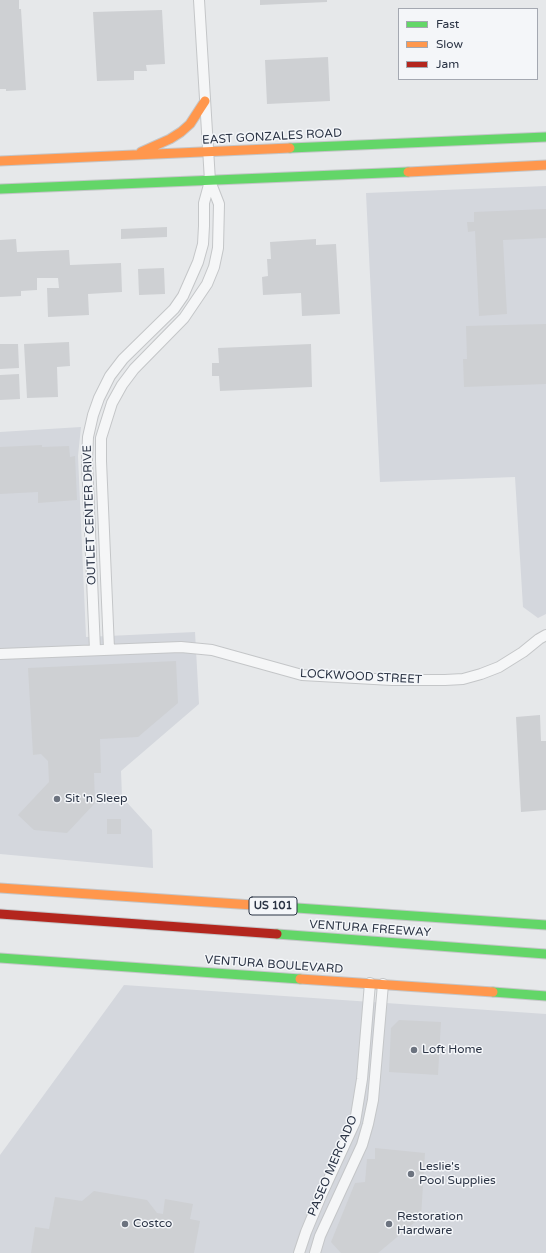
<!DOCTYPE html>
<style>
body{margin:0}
#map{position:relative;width:546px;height:1253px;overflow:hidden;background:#e6e8ea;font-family:"Varela Round",sans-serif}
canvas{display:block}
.legend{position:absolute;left:398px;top:8px;width:140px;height:72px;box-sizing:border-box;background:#f4f6f9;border:1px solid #a4a8b1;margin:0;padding:5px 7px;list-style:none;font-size:12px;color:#2b3445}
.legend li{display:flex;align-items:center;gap:8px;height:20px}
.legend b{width:20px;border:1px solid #a4a8b1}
</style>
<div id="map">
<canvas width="546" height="1253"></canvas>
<ul class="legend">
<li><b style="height:5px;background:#63d668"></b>Fast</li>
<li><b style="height:5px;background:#ff974d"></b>Slow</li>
<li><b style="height:5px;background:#b3261e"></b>Jam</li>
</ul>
</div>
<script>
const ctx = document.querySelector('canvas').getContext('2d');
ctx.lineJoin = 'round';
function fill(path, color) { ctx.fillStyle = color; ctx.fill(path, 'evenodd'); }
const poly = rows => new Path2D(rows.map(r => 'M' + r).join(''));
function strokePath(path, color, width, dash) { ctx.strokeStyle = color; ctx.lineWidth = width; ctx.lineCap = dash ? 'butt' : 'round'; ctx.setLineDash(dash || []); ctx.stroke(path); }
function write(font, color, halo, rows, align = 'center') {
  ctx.font = font + ' "Varela Round",sans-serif'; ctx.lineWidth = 3; ctx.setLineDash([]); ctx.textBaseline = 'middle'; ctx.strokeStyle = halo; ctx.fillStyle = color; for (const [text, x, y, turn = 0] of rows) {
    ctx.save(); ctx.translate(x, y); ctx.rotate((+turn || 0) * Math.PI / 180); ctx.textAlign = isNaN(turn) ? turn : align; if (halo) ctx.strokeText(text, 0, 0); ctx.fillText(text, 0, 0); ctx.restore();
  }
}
fill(poly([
 [546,186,546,614,538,618,523,607,515,477,380,482,366,193],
 [81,427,78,456,86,637,195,632,199,704,121,771,122,797,152,830,153,868,0,854,0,432],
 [124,985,546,1014,546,1253,0,1253,0,1155]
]), '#d4d7dd');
fill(poly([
 [0,0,19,0,19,9,21,9,26,90,6,91,6,89,0,89],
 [260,0,327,0,327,2,260,5],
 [162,10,165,64,146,65,147,71,134,71,134,80,97,81,93,12],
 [328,57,330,101,267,104,265,60],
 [546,209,546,238,503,240,507,314,479,316,475,231,468,232,467,222,474,222,474,212],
 [167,227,167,237,121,239,121,229],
 [16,239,17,252,69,250,70,265,121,263,122,292,88,294,89,315,48,317,47,288,59,288,58,278,37,278,37,290,21,291,21,296,0,297,0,240],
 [316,239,316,245,336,244,340,314,302,316,301,293,263,295,262,277,268,276,267,259,271,259,270,242],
 [164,268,165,294,139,295,138,269],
 [546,324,546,384,464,387,463,359,467,359,466,326],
 [69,342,70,366,57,367,58,397,27,398,24,344],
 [0,344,18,344,19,368,0,369],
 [311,344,312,387,220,391,219,376,212,376,212,363,219,363,218,348],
 [19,374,20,399,0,400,0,375],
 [42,445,42,447,69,446,70,457,75,456,77,500,38,503,38,492,0,494,0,447],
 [176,661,178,703,138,737,100,739,101,773,94,773,95,803,67,833,34,830,18,815,49,782,48,761,41,754,33,755,28,668],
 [540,715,541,741,546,741,546,810,521,812,516,717],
 [107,819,121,819,121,834,107,834],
 [399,1020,441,1022,438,1075,389,1072,391,1028],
 [375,1148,425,1153,421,1217,378,1253,341,1253,331,1242,355,1183,365,1182,367,1159,375,1159],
 [94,1191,147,1200,157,1213,163,1214,165,1199,193,1204,190,1219,200,1221,194,1253,31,1253,35,1227,49,1229,55,1197,82,1201]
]), '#ced0d3');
const street = poly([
 [109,649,101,461,101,438,112,403,122,385,134,369,184,318,207,284,214,267,218,248,219,204,210,181,199,0],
 [95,650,87,461,88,437,93,415,99,398,110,376,123,359,174,309,183,296,198,262,203,244,204,226,204,203,210,181],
 [0,654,181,647,212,650,302,675,392,680,445,680,463,679,481,674,499,667,523,652,539,639,546,635],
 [299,1253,306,1232,321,1196,355,1122,362,1079,370,983],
 [315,1253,320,1236,362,1145,368,1124,373,1100,383,984]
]);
const fast = poly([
 [290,148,546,137],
 [0,189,408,172],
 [253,905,546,925],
 [277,934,546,954],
 [0,958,300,979],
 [493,992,546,996]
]);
const slow = poly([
 [141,152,170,139,181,132,190,124,205,101],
 [0,161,290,148],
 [408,172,546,165],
 [0,888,253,905],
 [300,979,493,992]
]);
const jam = poly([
 [0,914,277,934]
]);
strokePath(street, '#c4c6c8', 12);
strokePath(fast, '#c4c6c8', 11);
strokePath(slow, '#c4c6c8', 11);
strokePath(jam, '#c4c6c8', 11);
strokePath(street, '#f5f6f7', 10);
strokePath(fast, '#63d668', 9);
strokePath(slow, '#ff974d', 9);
strokePath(jam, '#b3261e', 9);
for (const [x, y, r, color] of [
 [57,799,4,"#6c737f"],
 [414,1050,4,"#6c737f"],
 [411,1174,4,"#6c737f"],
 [125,1224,4,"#6c737f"],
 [389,1224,4,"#6c737f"]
]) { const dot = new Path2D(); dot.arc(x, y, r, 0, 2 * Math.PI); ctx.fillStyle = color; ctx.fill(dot); strokePath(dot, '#f4f6f9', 1.5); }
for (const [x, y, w] of [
 [273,906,48]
]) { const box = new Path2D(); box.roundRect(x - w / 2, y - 9, w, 18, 3); ctx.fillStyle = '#f4f6f9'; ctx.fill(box); strokePath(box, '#2b3445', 1); }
write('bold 11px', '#2b3445', null, [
 ["US 101",273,906]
]);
write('12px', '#2b3445', '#f4f6f9', [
 ["EAST GONZALES ROAD",272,137,-3],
 ["OUTLET CENTER DRIVE",90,515,-92],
 ["LOCKWOOD STREET",361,677,3],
 ["VENTURA FREEWAY",370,929,4],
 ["VENTURA BOULEVARD",274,965,4],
 ["PASEO MERCADO",333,1166,-67]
]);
write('12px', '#2b3445', '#f4f6f9', [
 ["Sit 'n Sleep",65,799],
 ["Loft Home",422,1050],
 ["Leslie's",419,1167],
 ["Pool Supplies",419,1181],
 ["Restoration",397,1217],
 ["Hardware",397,1231],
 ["Costco",133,1224]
], 'left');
</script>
